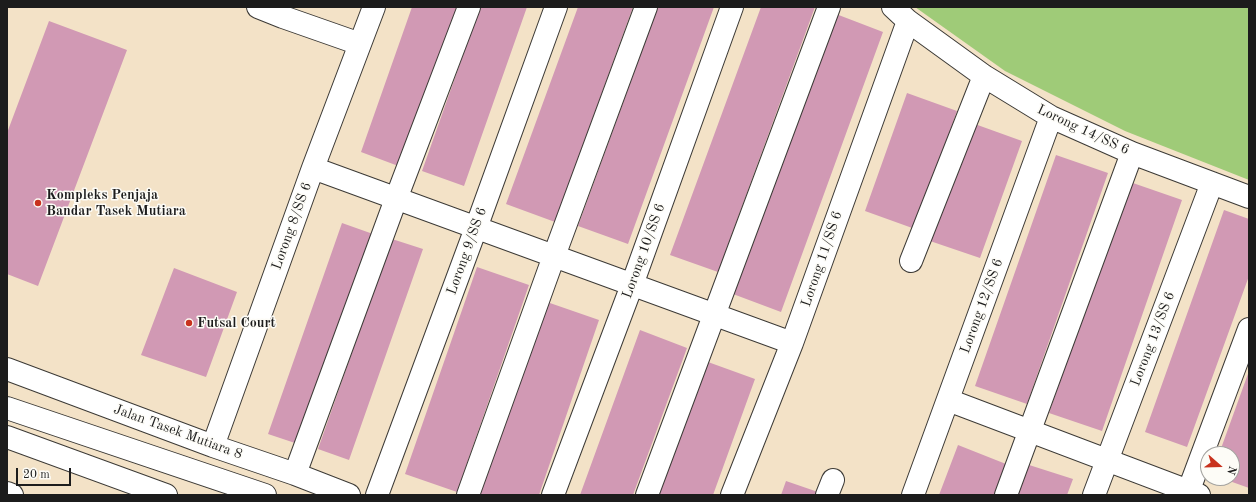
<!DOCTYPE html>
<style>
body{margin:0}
#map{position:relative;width:1256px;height:502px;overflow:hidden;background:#f3e2c7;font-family:"Old Standard TT",serif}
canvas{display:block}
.frame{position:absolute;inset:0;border:8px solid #1c1c1c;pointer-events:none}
.north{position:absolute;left:1200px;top:446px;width:40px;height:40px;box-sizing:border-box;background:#fdfcf7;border:1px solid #a3a29f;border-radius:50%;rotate:110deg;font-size:11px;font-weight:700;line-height:16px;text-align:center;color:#1c1c1c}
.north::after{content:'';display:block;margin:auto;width:14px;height:18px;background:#c8321e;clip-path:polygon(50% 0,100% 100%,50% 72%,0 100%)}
.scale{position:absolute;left:16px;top:468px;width:55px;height:18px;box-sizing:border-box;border:2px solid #1c1c1c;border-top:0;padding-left:5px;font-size:12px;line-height:14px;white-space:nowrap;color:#1c1c1c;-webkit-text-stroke:3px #fdfcf7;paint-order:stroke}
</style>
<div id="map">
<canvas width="1256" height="502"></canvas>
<div class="frame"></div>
<div class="north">N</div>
<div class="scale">20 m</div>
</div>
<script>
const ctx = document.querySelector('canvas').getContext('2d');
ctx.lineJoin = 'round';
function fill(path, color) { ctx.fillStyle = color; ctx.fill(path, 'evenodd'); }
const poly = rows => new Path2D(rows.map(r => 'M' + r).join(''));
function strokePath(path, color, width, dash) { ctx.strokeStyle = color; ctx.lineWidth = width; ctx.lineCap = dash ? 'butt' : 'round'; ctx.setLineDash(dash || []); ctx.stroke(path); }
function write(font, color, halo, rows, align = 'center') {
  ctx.font = font + ' "Old Standard TT",serif'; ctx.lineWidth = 3; ctx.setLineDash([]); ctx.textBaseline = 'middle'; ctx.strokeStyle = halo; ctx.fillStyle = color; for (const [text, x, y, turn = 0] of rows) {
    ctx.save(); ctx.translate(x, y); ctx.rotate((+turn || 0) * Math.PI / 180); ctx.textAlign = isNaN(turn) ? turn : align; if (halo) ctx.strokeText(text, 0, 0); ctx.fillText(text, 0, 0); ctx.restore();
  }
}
fill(poly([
 [915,7,1249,7,1249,180,1125,131,1005,71]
]), '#9fcb78');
fill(poly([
 [412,7,458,7,401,167,361,152],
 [480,7,527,7,464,186,422,171],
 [578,7,633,7,555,222,506,204],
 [658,7,714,7,628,244,578,226],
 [761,7,815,7,718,272,670,255],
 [836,14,883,32,781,312,733,294],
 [49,21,127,50,38,286,7,274,7,133],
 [907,93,957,111,915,229,865,211],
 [972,123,1022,141,980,258,930,241],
 [1056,155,1108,173,1027,404,975,386],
 [1130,182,1182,200,1102,431,1049,413],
 [1224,210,1249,219,1249,276,1187,447,1145,432],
 [342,223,373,234,298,444,268,434],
 [392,239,423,249,349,460,318,449],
 [477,267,529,285,457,492,405,474],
 [174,268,237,292,206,377,141,355],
 [547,302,599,320,539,495,480,495],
 [640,330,687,348,633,495,580,495],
 [708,362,755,379,713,495,659,495],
 [1249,371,1249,488,1221,478,1232,478,1232,454,1219,454],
 [958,445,1006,464,994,495,939,495],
 [1026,464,1073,479,1067,495,1015,495],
 [786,481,818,492,817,495,781,495]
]), '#d199b4');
const minor = poly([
 [258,7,283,17,360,44],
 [893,7,908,21,984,76,1051,117,1132,153,1249,197],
 [313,168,792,343],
 [911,261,984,76],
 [7,369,213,446,295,474,349,495],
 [948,400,1199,495],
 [7,408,265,495],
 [7,437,166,495],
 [213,446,313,168,374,7],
 [295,474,396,199,469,7],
 [7,493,12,495],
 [377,495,476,228,556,7],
 [468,495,554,256,646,7],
 [553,495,632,285,732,7],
 [647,495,829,7],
 [732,495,792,343,908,21],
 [827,495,833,480],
 [913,495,1051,117],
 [1006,495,1132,153],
 [1094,495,1212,183],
 [1187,495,1249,329]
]);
strokePath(minor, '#3c3a36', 24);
strokePath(minor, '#fff', 22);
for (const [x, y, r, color] of [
 [38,203,4,"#c8321e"],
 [189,323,4,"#c8321e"]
]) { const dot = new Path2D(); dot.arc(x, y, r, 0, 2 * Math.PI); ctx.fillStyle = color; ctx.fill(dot); strokePath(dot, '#fdfcf7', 1.5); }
write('14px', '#1c1c1c', '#fdfcf7', [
 ["Lorong 14/SS 6",1083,130,25],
 ["Lorong 8/SS 6",292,226,-70],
 ["Lorong 9/SS 6",467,251,-70],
 ["Lorong 10/SS 6",644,251,-70],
 ["Lorong 11/SS 6",822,259,-71],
 ["Lorong 12/SS 6",982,306,-70],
 ["Lorong 13/SS 6",1153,339,-69],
 ["Jalan Tasek Mutiara 8",178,432,20]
]);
write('bold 14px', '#1c1c1c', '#fdfcf7', [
 ["Kompleks Penjaja",46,195],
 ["Bandar Tasek Mutiara",46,211],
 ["Futsal Court",197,323]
], 'left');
</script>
